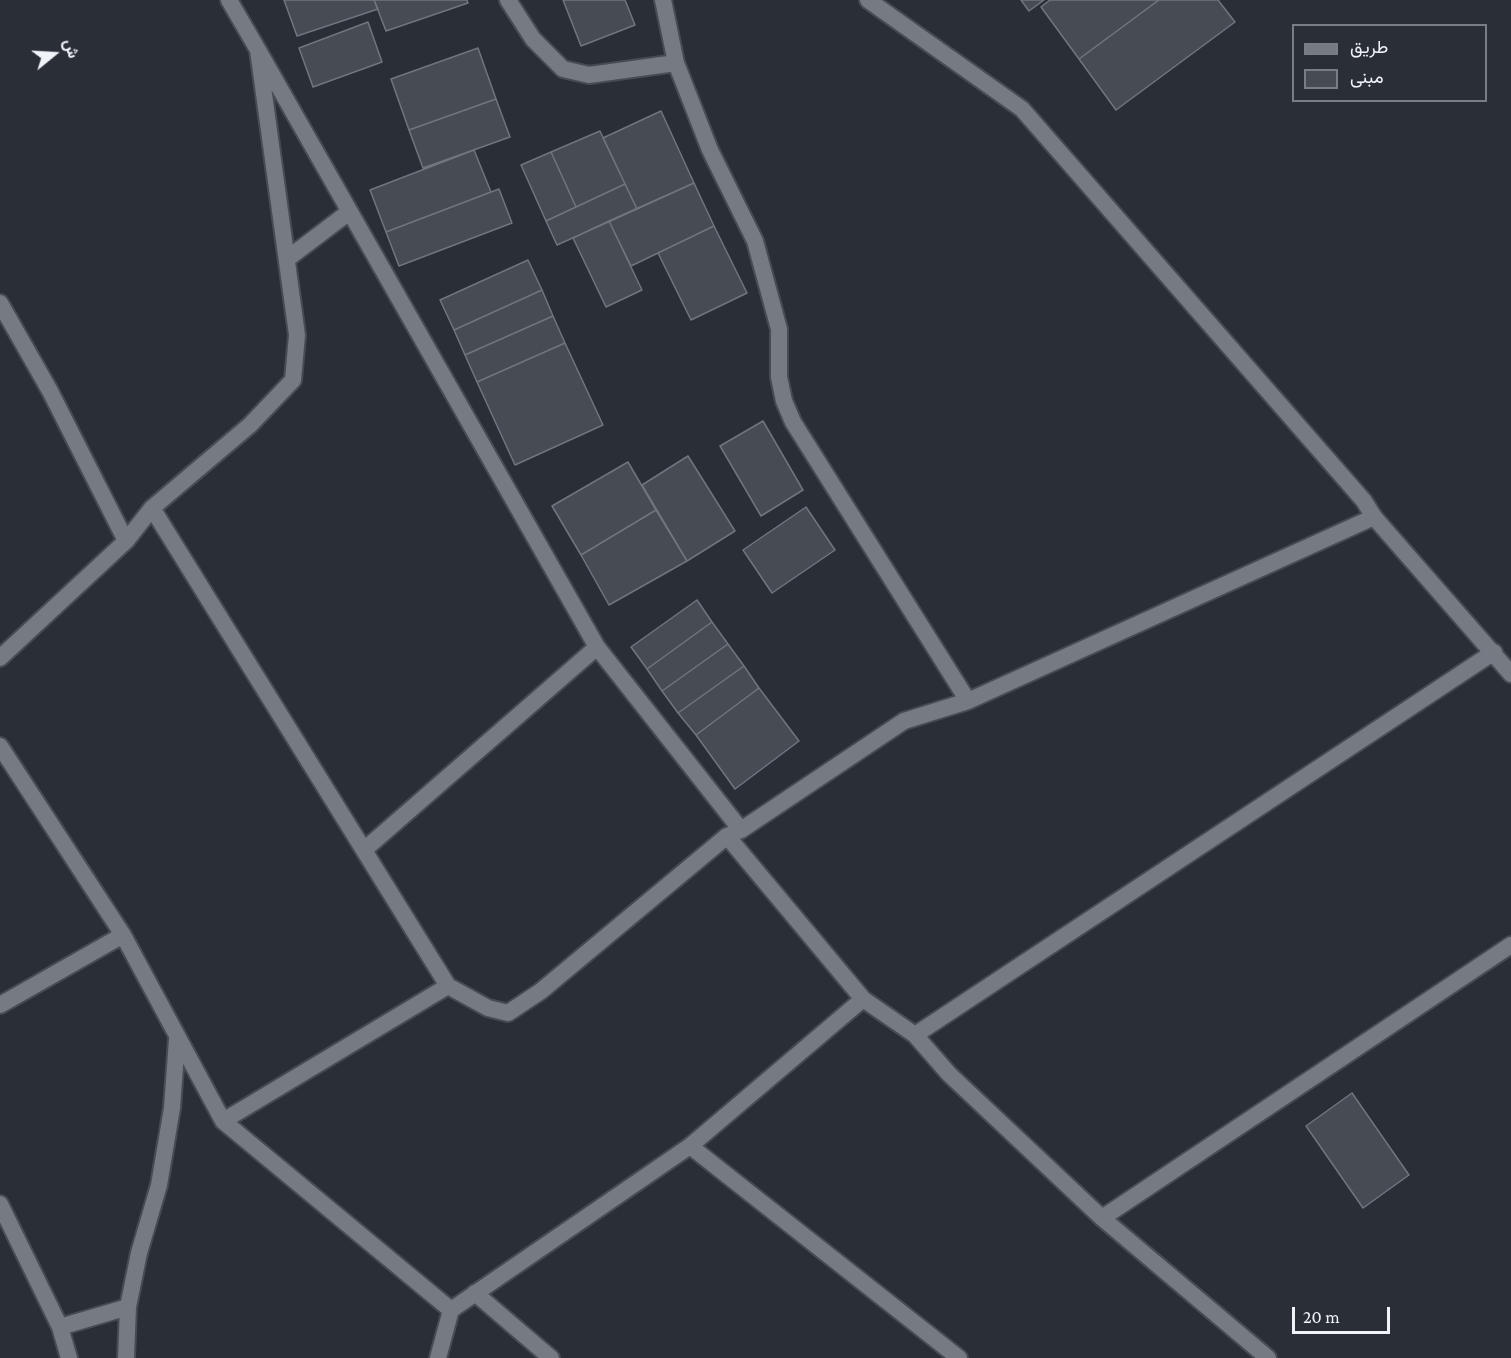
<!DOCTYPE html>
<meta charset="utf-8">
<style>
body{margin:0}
#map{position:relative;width:1511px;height:1358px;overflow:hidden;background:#2a2e36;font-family:"Crimson Pro",Vazirmatn,serif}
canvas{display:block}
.legend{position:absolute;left:1292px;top:24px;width:195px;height:78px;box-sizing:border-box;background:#2a2e36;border:2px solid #797d84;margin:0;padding:8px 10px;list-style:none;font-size:18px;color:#f0f3f8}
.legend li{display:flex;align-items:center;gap:12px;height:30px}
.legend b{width:30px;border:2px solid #797d84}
.north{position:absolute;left:24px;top:24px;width:60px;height:60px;-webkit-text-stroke:4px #2a2e36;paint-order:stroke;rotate:72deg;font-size:16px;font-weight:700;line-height:24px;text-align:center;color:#f0f3f8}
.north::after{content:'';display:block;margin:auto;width:21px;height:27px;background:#f0f3f8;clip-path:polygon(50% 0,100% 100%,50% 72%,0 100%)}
.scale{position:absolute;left:1292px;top:1307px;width:98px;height:27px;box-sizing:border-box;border:3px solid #f0f3f8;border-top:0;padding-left:8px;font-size:18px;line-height:21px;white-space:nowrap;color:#f0f3f8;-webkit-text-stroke:4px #2a2e36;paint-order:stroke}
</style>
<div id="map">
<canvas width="1511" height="1358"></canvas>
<ul class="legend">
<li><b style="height:8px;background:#757a83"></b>طريق</li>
<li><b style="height:16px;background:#474c54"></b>مبنى</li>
</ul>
<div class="north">ش</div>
<div class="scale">20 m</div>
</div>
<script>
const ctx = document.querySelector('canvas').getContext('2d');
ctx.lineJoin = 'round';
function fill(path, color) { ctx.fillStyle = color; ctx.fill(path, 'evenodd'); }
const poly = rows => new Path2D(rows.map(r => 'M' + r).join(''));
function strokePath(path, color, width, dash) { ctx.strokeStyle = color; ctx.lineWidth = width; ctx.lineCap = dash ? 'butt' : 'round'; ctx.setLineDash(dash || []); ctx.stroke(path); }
const building = poly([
 [284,0,374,0,378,9,297,36,284,0],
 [374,0,467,0,468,3,386,31,374,0],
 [563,0,625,0,635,25,581,46,563,0],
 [1021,0,1044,0,1029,11,1021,0],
 [1050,0,1159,0,1079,59,1041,7,1050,0],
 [1159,0,1218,0,1235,22,1116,110,1079,59,1159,0],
 [368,22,382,62,313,87,299,48,368,22],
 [478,48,496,99,409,130,391,79,478,48],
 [496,99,510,137,423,168,409,130,496,99],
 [661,111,694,183,637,209,603,138,661,111],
 [600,131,625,184,576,207,551,152,600,131],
 [474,150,491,192,386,232,370,190,474,150],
 [551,152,576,207,546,221,521,165,551,152],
 [694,183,714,226,631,266,609,221,694,183],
 [625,184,637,209,557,245,546,221,625,184],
 [499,189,512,223,399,266,386,232,499,189],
 [609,221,642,290,606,307,573,238,609,221],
 [714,226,747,293,691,320,658,253,714,226],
 [528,260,542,290,454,330,440,300,528,260],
 [542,290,553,316,465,355,454,330,542,290],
 [553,316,565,343,477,382,465,355,553,316],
 [565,343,603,425,515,465,477,382,565,343],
 [763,421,803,490,761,516,720,446,763,421],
 [688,456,735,531,687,561,642,485,688,456],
 [628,462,656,510,581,555,552,506,628,462],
 [806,507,835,550,772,593,743,550,806,507],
 [656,510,687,561,609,605,581,555,656,510],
 [697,600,712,622,647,669,631,647,697,600],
 [712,622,728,644,662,691,647,669,712,622],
 [728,644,744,666,678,713,662,691,728,644],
 [744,666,759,688,696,735,678,713,744,666],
 [759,688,799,741,735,789,696,735,759,688],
 [1352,1093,1409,1175,1363,1208,1306,1126,1352,1093]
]);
fill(building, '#474c54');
strokePath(building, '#70757e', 1.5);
const minor = poly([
 [508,0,533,39,563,69,589,75,676,63],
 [663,0,676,63,710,150,755,241,779,329,779,377,784,401,793,422,968,701],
 [258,50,597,647,741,830],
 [287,259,349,212],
 [0,303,50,391,126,541],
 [152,508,448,986,488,1008,508,1013,541,991,727,836,741,830,904,721,968,701,1374,517],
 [0,658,126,541,152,508,250,425,293,380,297,335,258,50,229,0],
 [0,746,123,935,223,1121,451,1310],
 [727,836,863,999],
 [364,850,597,647],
 [0,1005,123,935],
 [915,1035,949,1074,1102,1218,1268,1358],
 [223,1121,448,986],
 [690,1146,959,1358],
 [0,1204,60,1327,69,1358],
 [1102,1218,1511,945],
 [475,1293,551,1358],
 [60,1327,128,1307],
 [126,1358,128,1307,139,1253,159,1185,172,1108,177,1039],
 [438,1358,451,1310,690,1146,863,999,915,1035,1494,652]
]);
const tertiary = poly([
 [868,0,1022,109,1364,501,1374,517,1511,674]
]);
strokePath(minor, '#474b52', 20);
strokePath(tertiary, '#474b52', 20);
strokePath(minor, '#757a83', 16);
strokePath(tertiary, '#757a83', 16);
</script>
